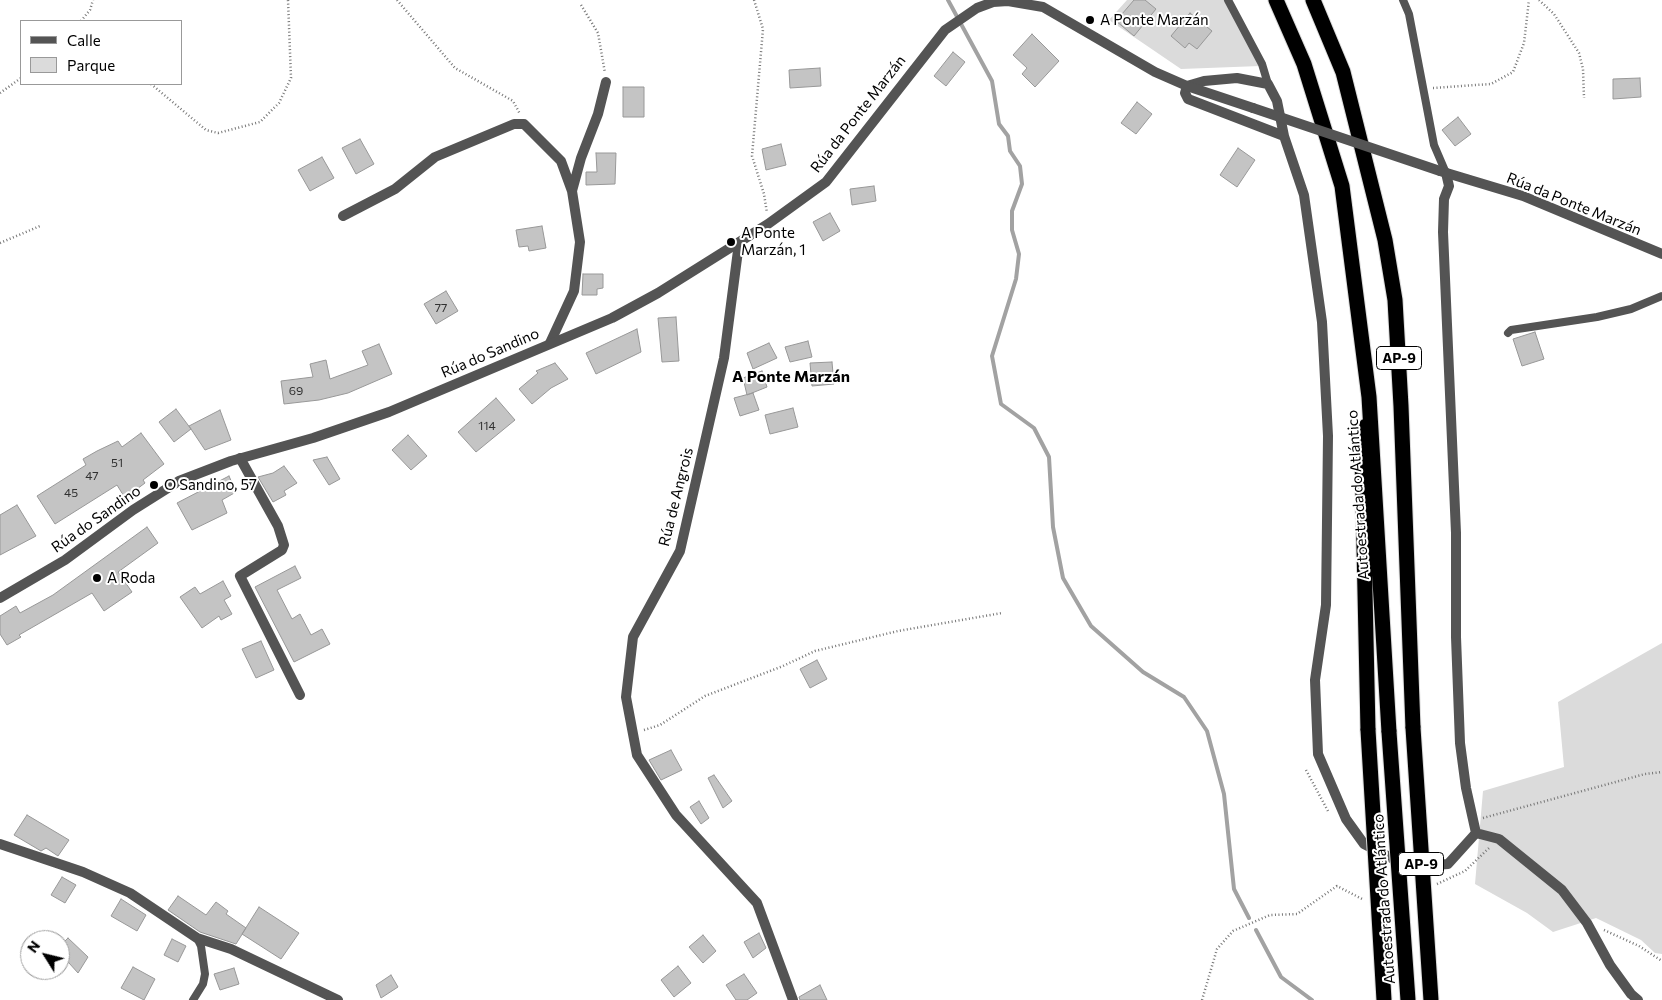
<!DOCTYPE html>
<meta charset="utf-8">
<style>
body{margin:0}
#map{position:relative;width:1662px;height:1000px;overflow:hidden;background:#fff;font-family:Commissioner,sans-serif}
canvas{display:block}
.legend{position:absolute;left:20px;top:20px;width:162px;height:65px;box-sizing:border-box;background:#fff;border:1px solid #999;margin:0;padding:6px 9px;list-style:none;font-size:15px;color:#000}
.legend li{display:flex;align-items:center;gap:10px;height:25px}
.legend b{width:25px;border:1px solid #999}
.north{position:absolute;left:20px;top:930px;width:50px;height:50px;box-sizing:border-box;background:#fff;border:1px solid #999;border-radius:50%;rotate:306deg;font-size:14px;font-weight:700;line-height:20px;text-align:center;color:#000}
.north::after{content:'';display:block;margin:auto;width:18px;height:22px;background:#000;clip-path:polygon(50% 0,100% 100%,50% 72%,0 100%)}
</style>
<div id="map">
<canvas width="1662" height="1000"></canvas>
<ul class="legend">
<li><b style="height:6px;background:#545454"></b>Calle</li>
<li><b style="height:14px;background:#dbdbdb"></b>Parque</li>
</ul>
<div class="north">N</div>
</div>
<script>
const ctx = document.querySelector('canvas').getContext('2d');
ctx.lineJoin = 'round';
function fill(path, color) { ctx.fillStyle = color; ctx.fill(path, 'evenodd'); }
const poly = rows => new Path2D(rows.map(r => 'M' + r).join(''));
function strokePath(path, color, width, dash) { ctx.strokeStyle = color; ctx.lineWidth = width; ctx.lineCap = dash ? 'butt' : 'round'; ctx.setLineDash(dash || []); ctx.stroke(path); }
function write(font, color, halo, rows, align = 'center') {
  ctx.font = font + ' Commissioner,sans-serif'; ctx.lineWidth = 4; ctx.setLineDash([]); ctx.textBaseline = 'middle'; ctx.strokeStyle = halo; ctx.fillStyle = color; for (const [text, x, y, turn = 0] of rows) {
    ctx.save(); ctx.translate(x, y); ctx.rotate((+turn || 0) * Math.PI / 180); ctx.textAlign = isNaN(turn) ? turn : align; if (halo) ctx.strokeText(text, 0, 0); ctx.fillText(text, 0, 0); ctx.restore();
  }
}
fill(poly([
 [1127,0,1225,0,1260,66,1181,69,1109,20],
 [1662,643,1662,954,1655,953,1641,940,1596,918,1553,932,1527,913,1475,884,1483,791,1564,767,1558,702]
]), '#dbdbdb');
strokePath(poly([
 [948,0,992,81,999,124,1008,136,1010,151,1020,166,1022,184,1012,211,1012,230,1019,254,1016,279,992,356,1001,404,1034,428,1049,457,1053,527,1063,578,1091,626,1143,672,1184,697,1207,731,1224,794,1234,889,1249,918],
 [1256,930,1281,977,1312,1000]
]), '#a2a2a2', 4);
const building = poly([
 [1134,0,1145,0,1156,9,1134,36,1116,21,1134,0],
 [1190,13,1212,31,1197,49,1189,43,1185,48,1171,36,1190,13],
 [1032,34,1059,61,1035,87,1022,74,1027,68,1013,55,1032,34],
 [953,52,965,62,946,86,934,76,953,52],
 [820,68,821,86,790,88,789,70,820,68],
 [1640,78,1641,97,1613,99,1613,79,1640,78],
 [623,87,644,87,644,117,623,117,623,87],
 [1137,102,1152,114,1136,134,1121,123,1137,102],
 [1458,117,1471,134,1455,146,1442,130,1458,117],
 [360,139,374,164,356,174,342,148,360,139],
 [781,144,786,165,766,170,762,149,781,144],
 [1238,148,1255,160,1237,187,1220,175,1238,148],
 [596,153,616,153,615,184,586,185,586,172,597,172,596,153],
 [322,157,334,178,310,191,298,170,322,157],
 [874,186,876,201,852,205,850,189,874,186],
 [830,213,840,231,823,241,813,222,830,213],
 [542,226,546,248,529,251,528,246,519,247,516,230,542,226],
 [583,274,603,274,603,288,597,289,597,295,582,295,583,274],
 [446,291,458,311,436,324,424,304,446,291],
 [676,317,679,361,662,362,658,318,676,317],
 [637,329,641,352,596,374,586,353,637,329],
 [1535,332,1544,359,1522,366,1513,339,1535,332],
 [808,341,812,357,790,362,785,347,808,341],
 [769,343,777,358,753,369,747,353,769,343],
 [379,344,392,374,348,393,319,400,284,404,281,381,313,377,310,364,326,360,330,379,368,365,362,351,379,344],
 [832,362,834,384,812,386,810,363,832,362],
 [555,363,568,379,551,388,532,404,519,389,538,373,536,371,555,363],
 [762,371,767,387,747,395,743,378,762,371],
 [753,393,759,410,740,416,734,398,753,393],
 [496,398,515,420,476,452,458,432,496,398],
 [793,408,798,427,770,434,765,415,793,408],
 [176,409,191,429,174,442,159,422,176,409],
 [220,410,231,440,205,450,189,426,220,410],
 [141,433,164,464,143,480,145,483,125,498,117,485,55,524,37,496,86,465,83,459,97,451,118,441,122,447,141,433],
 [408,435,427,456,411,470,392,450,408,435],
 [327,457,340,479,329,485,313,460,327,457],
 [284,466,297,483,284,491,286,495,273,502,258,477,273,473,284,466],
 [229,476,236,492,222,500,227,513,192,530,177,503,229,476],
 [17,505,36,536,0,555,0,515,17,505],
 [147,527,158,543,118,572,132,592,104,611,92,593,19,635,21,637,7,645,0,634,0,616,16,606,20,613,53,595,147,527],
 [295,566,301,578,277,590,292,619,300,614,311,635,322,629,330,644,294,662,255,587,295,566],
 [223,581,231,596,224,600,232,614,221,620,219,616,202,628,180,597,195,587,200,594,223,581],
 [261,641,274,670,256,678,242,649,261,641],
 [817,660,827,679,810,688,800,669,817,660],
 [671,750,682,770,661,780,649,760,671,750],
 [714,775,732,801,723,808,708,778,714,775],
 [699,801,709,818,701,824,690,807,699,801],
 [27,815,69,840,58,856,46,848,41,851,14,835,27,815],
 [62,877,76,885,65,903,51,895,62,877],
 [178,896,206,915,216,902,228,911,226,914,246,928,236,944,200,932,168,910,178,896],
 [121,899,146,915,137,931,111,916,121,899],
 [259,907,299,933,281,959,242,934,259,907],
 [759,933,766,948,753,958,744,942,759,933],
 [703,935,716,951,703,963,689,947,703,935],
 [68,938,88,957,78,973,60,953,60,946,68,938],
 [172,939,186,946,178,962,164,955,172,939],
 [678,966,691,983,674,997,661,980,678,966],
 [133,967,155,979,144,1000,121,988,133,967],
 [234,968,239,984,220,990,214,974,234,968],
 [744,974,757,993,747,1000,736,1000,726,985,744,974],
 [391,975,398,987,381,998,376,985,391,975],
 [820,985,827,1000,800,1000,799,997,820,985]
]);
fill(building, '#c4c4c4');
strokePath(building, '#989898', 1);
const motorway = poly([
 [1276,0,1304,64,1342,186,1369,397,1389,732],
 [1313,0,1343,72,1385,240,1395,300,1401,406,1413,728],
 [1366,426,1362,455,1368,730]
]);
strokePath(motorway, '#dbdbdb', 17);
strokePath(poly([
 [397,0,455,68,513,101,520,114],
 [754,0,763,29,752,156,764,194,767,213],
 [1539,0,1554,14,1579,53,1583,69,1584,98],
 [581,5,598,33,605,73],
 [81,21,90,10,93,0],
 [151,84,206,130,218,133,260,122,279,103,291,78,288,0],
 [1433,88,1491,84,1513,72,1524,43,1529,0],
 [0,93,21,78],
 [0,243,40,226],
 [644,730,660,725,705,696,783,666,815,651,898,631,1002,613],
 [1306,770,1329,813],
 [1483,818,1645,774,1662,772],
 [1437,884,1465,871,1489,848],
 [1604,930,1639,946,1662,961],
 [1202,1000,1217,949,1233,931,1270,915,1297,914,1337,886,1364,900]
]), '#767676', 2.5, [1, 2.5]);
strokePath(poly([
 [1228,0,1262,64,1268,84],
 [1403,0,1409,14,1434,145,1446,173],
 [1508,333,1511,330,1597,317,1631,309,1662,296],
 [193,1000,203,984,205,974,201,946,197,938]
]), '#545454', 8);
strokePath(poly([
 [1284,136,1188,99,1185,93,1187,86,1204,81,1237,78,1268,84,1277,101,1284,136,1304,195,1322,322,1328,436,1326,605,1315,680,1318,754,1346,819,1364,844,1409,867,1448,864,1476,833,1466,788,1460,743,1456,637,1456,533,1443,232,1444,199,1449,186,1446,173],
 [572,191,581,158,598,114,606,82],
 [343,216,395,189,435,157,514,124,524,124,561,161,572,191,580,242,574,291,550,343],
 [739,243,724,358,680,551,633,637,626,697,637,755,676,815,757,903,793,1000],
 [240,458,278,526,284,545,282,550,240,576,300,695],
 [1476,833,1499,839,1562,890,1587,923,1610,965,1631,994,1638,1000],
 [0,844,83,872,130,893,197,938,231,949,338,1000]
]), '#545454', 10);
strokePath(poly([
 [1440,171,1523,196,1662,254],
 [0,598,65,560,133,510,179,481,231,461,313,438,389,412,612,318,658,293,768,224,826,182,945,30,977,8,993,2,1008,1,1043,7,1155,72,1187,86,1253,108]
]), '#545454', 10);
strokePath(motorway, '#000', 15);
const motorwayBridge = poly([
 [1413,728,1431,1000],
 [1368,730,1384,1000],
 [1389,732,1408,1000]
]);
strokePath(motorwayBridge, '#dbdbdb', 17, []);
strokePath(poly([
 [1253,108,1440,171]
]), '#545454', 10);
strokePath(motorwayBridge, '#000', 15);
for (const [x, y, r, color] of [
 [1090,20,5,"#000"],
 [731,242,5,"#000"],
 [154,485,5,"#000"],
 [97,578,5,"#000"]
]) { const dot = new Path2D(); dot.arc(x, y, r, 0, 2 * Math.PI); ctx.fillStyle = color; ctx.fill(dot); strokePath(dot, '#fff', 2); }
write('12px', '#313131', null, [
 ["77",441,308],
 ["69",296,391],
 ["114",487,426],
 ["51",117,463],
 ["47",92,476],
 ["45",71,493]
]);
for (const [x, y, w] of [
 [1399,358,45],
 [1421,864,45]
]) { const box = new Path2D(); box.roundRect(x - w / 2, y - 11.5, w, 23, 4); ctx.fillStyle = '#fff'; ctx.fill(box); strokePath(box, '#000', 1); }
write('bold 14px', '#000', null, [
 ["AP-9",1399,358],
 ["AP-9",1421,864]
]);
write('15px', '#000', '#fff', [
 ["A Ponte Marzán",1100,20],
 ["A Ponte",741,233],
 ["Marzán, 1",741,250],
 ["O Sandino, 57",164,485],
 ["A Roda",107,578]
], 'left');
write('15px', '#000', '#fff', [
 ["Rúa da Ponte Marzán",858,114,-52],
 ["Rúa da Ponte Marzán",1574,204,22],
 ["Rúa do Sandino",490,353,-23],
 ["Autoestrada do Atlántico",1358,495,-94],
 ["Rúa de Angrois",676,497,-76],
 ["Rúa do Sandino",96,519,-35],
 ["Autoestrada do Atlántico",1384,899,-94]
]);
write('bold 16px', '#000', '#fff', [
 ["A Ponte Marzán",791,377]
]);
</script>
